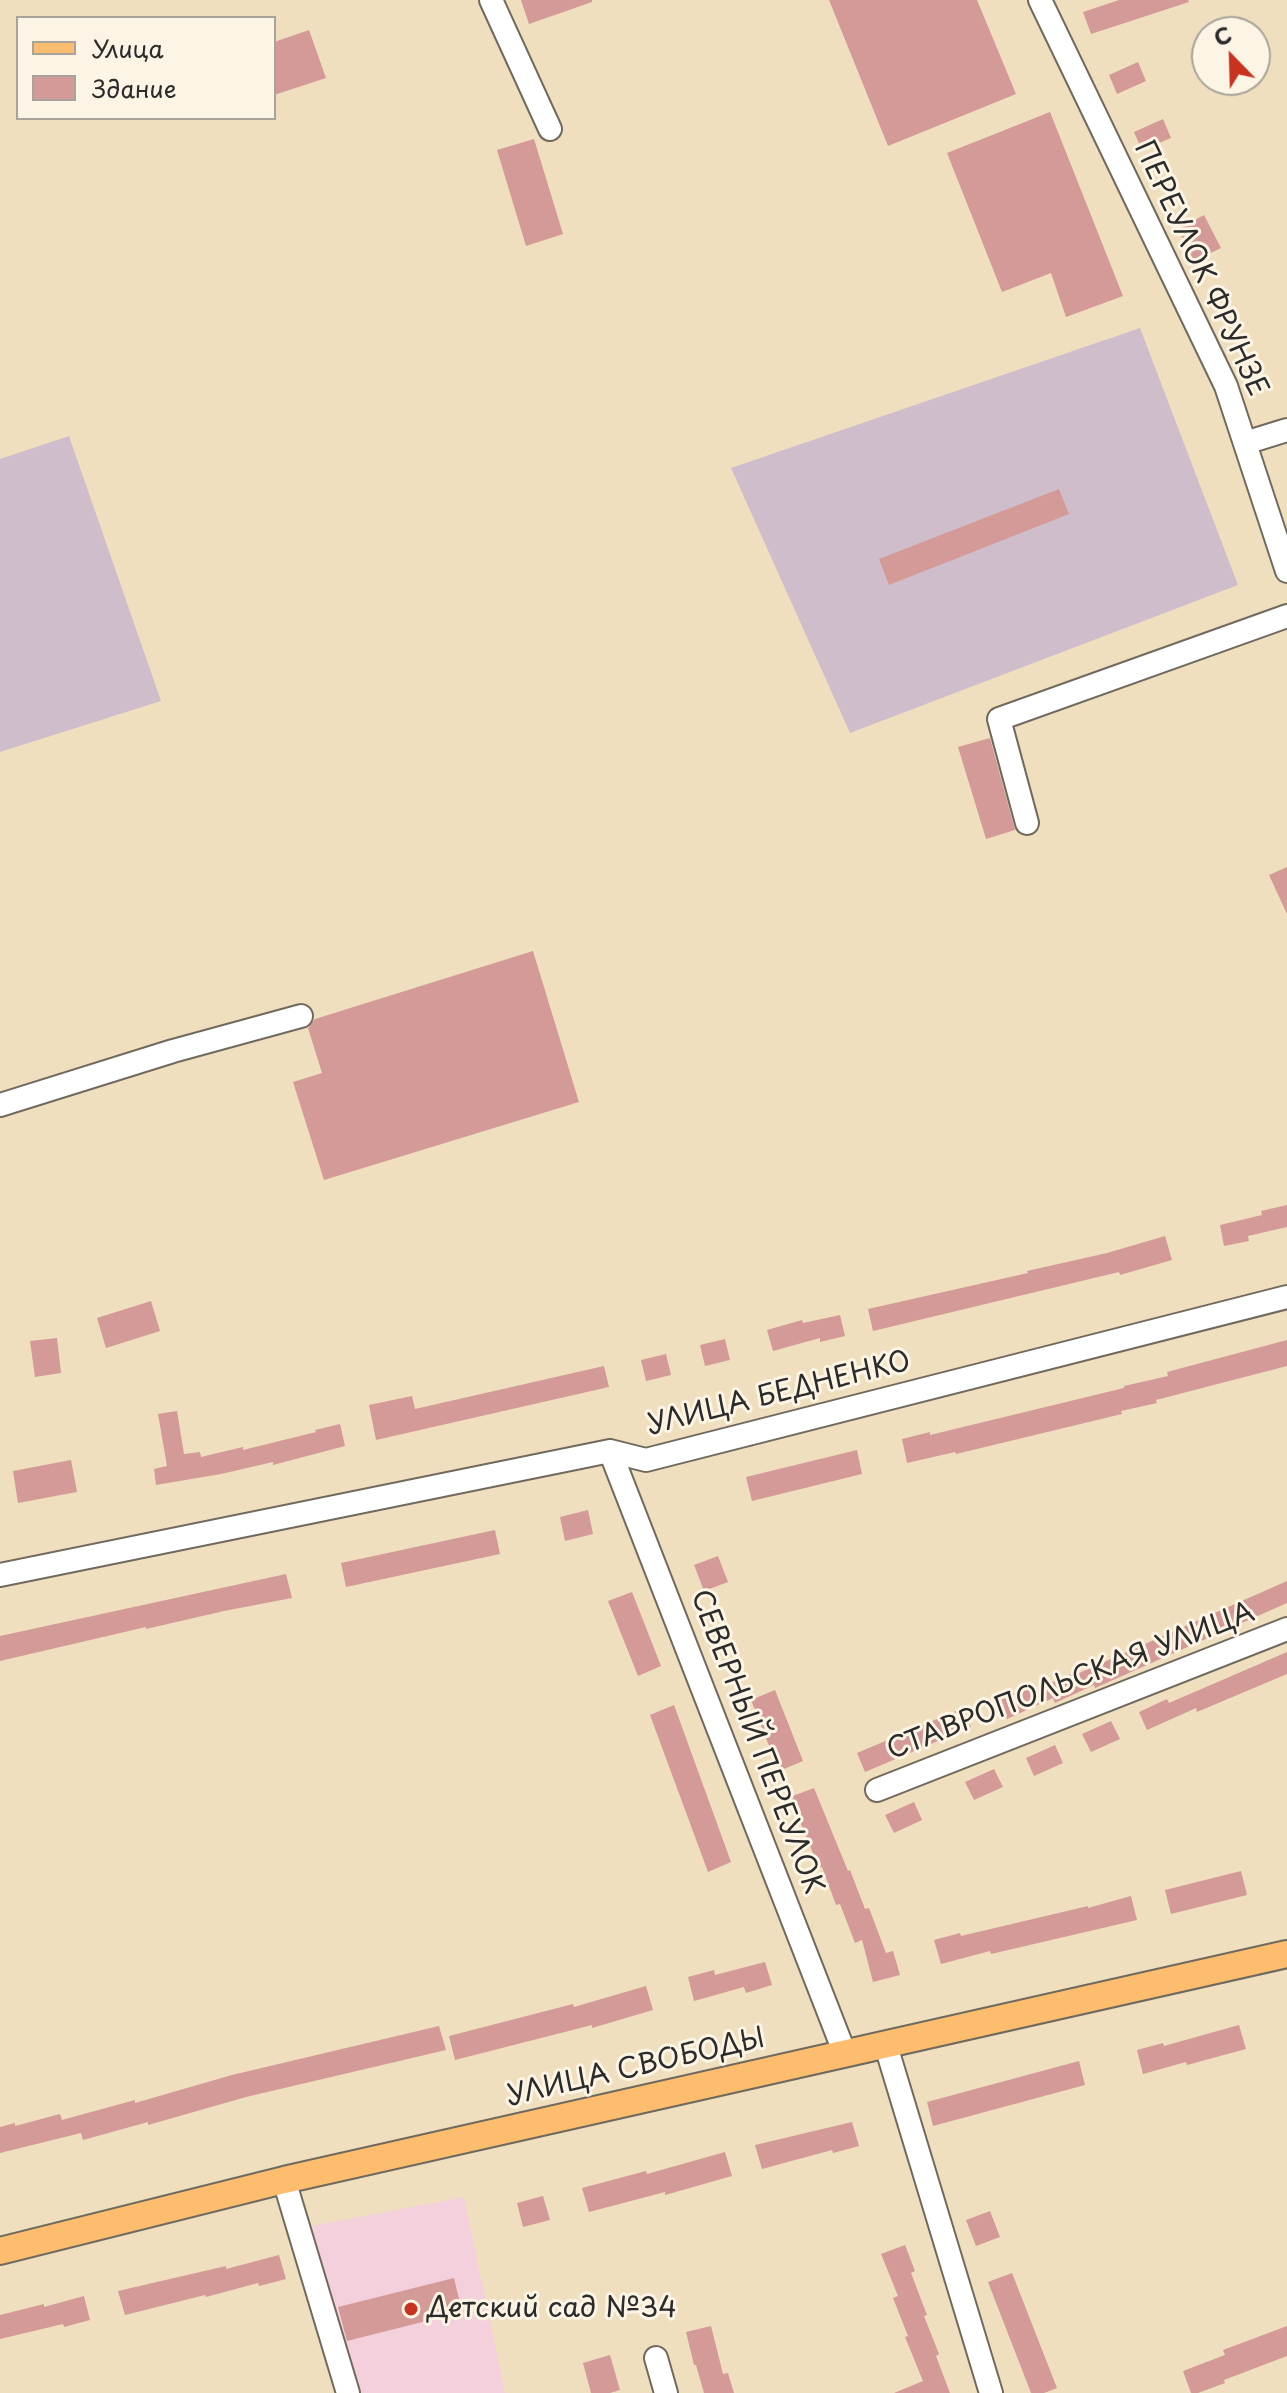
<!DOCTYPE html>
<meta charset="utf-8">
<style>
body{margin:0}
#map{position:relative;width:1287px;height:2393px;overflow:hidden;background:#efdfbe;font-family:"Playpen Sans",sans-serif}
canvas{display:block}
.legend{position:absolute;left:16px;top:16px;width:260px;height:104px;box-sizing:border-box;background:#fcf5e5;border:2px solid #a8a49b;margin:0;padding:10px 14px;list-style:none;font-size:24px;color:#2b2b2b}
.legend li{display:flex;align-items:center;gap:16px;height:40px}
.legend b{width:40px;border:2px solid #a8a49b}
.north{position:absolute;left:1191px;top:16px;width:80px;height:80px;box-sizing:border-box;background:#fcf5e5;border:2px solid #a8a49b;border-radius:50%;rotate:337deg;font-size:22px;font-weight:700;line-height:32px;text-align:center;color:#2b2b2b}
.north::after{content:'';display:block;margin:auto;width:28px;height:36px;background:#c8321e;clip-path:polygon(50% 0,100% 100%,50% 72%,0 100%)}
</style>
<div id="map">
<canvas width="1287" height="2393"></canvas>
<ul class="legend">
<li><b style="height:10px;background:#fcbd6f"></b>Улица</li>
<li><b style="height:22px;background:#d39a97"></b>Здание</li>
</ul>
<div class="north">С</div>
</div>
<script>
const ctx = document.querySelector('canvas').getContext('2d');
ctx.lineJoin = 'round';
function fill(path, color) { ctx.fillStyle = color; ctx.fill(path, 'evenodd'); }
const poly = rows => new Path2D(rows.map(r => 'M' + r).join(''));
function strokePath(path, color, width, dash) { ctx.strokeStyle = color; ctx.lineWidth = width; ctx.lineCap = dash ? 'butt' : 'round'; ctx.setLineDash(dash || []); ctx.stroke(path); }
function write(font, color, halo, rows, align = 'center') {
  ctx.font = font + ' "Playpen Sans",sans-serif'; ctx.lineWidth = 6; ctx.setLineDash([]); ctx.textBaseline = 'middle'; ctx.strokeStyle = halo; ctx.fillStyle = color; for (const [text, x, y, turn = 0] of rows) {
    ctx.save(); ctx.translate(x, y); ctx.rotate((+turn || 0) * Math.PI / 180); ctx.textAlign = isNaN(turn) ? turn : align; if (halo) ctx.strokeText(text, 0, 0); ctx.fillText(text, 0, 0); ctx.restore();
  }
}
fill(poly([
 [464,2197,505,2393,359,2393,311,2226]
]), '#f4cfdc');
fill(poly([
 [1140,328,1238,585,850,733,731,468],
 [69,436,161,701,0,752,0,459]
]), '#d0bdcc');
fill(poly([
 [521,0,592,0,592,2,529,24],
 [829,0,977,0,1016,94,888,146],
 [1119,0,1188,0,1189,2,1091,34,1083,12],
 [309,30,326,78,274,95,274,42],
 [1138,62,1146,81,1117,94,1109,75],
 [1050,112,1123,296,1066,317,1051,273,1002,292,947,153],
 [1163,119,1171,138,1142,150,1134,132],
 [534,139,563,234,526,246,497,150],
 [1204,215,1221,248,1194,261,1178,229],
 [1059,489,1069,514,889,585,879,559],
 [990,738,1015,830,986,839,958,747],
 [1287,867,1287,914,1269,875],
 [533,951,579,1102,324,1180,293,1082,322,1073,308,1028,315,1019],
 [1287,1205,1287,1227,1248,1236,1249,1241,1224,1246,1220,1225,1262,1215,1261,1211],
 [1165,1236,1172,1260,1120,1275,1119,1272,873,1331,868,1309,1028,1273,1027,1271,1107,1253],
 [151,1301,160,1331,106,1348,97,1318],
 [840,1315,845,1336,820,1342,820,1338,773,1351,767,1330,802,1320,803,1323],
 [57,1338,61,1373,35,1377,30,1341],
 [725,1339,730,1360,705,1366,700,1345],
 [1287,1340,1287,1366,1156,1400,1157,1403,1121,1411,1122,1414,956,1454,955,1452,907,1463,902,1439,930,1432,930,1435,1124,1388,1124,1386,1168,1376,1167,1372],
 [666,1354,671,1375,646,1381,641,1360],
 [604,1366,609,1387,376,1440,369,1405,412,1396,415,1409],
 [177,1411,184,1454,200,1452,201,1457,243,1447,243,1450,316,1432,315,1430,340,1424,345,1446,273,1465,273,1462,221,1474,156,1485,154,1469,167,1466,158,1414],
 [857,1450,862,1474,752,1501,746,1477],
 [71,1460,77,1492,18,1503,13,1471],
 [588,1510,593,1534,565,1541,560,1517],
 [495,1530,500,1554,346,1587,341,1563],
 [718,1556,728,1582,704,1591,694,1565],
 [286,1574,292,1598,224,1611,146,1629,146,1627,0,1661,0,1636],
 [1287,1581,1287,1603,1095,1688,1094,1685,1055,1703,1053,1698,1007,1719,999,1700,1027,1687,1030,1692,1076,1672,1077,1674],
 [632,1592,661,1666,638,1676,608,1601],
 [1287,1652,1287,1674,1197,1712,1196,1708,1147,1730,1139,1712,1167,1699,1169,1703],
 [775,1690,803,1761,779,1771,751,1700],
 [674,1705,731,1862,708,1872,650,1715],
 [963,1708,971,1727,865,1772,857,1753],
 [1111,1721,1120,1739,1091,1752,1082,1734],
 [1055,1745,1063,1763,1034,1776,1026,1758],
 [994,1769,1003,1787,974,1800,965,1782],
 [814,1788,848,1871,850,1870,865,1909,869,1908,886,1953,893,1951,900,1975,873,1982,862,1940,855,1943,840,1904,836,1905,822,1867,819,1868,790,1797],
 [914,1802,922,1820,894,1833,885,1815],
 [1241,1871,1247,1895,1171,1914,1165,1890],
 [1131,1896,1137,1920,991,1954,990,1951,941,1964,934,1940,960,1933,961,1936,1088,1906,1088,1908],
 [765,1962,772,1985,746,1993,744,1987,694,2001,688,1977,714,1970,715,1975],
 [646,1986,653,2010,592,2028,592,2025,455,2060,449,2036,573,2004,574,2007],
 [1239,2025,1246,2049,1187,2065,1186,2062,1143,2074,1137,2050,1163,2043,1164,2046],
 [439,2026,446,2050,246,2097,148,2125,148,2122,83,2140,81,2133,0,2153,0,2127,15,2123,15,2126,60,2114,62,2120,135,2100,135,2103,232,2075],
 [1079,2061,1085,2085,933,2126,927,2102],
 [852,2122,859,2146,833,2153,832,2150,762,2169,755,2145],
 [725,2152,732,2176,665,2195,665,2192,589,2212,582,2188,646,2171,647,2174],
 [543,2196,550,2220,523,2227,517,2203],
 [990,2211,1000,2237,976,2246,966,2220],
 [905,2245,915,2271,911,2273,927,2315,924,2316,939,2354,936,2356,950,2393,894,2393,923,2381,905,2337,908,2336,893,2298,898,2296,881,2254],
 [279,2255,286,2279,259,2286,258,2283,206,2297,205,2295,125,2315,118,2291,226,2266,226,2269],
 [1012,2273,1057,2388,1044,2393,1031,2393,988,2282],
 [454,2278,462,2312,347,2341,338,2307],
 [84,2296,90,2320,64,2327,63,2324,0,2339,0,2315,44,2304,44,2307],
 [711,2326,723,2374,728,2373,734,2393,704,2393,696,2365,694,2365,686,2332],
 [1287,2326,1287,2356,1224,2380,1225,2383,1198,2393,1191,2393,1183,2371,1225,2355,1223,2350],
 [610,2355,620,2390,610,2393,591,2393,583,2363]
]), '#d39a97');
const minor = poly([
 [491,0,550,129],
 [1040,0,1226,386,1287,571],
 [1245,443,1287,430],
 [1027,823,999,719,1287,616],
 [0,1105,173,1051,301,1016],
 [610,1451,845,2054],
 [0,1575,610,1451,646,1460,1287,1297],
 [877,1790,1287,1629],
 [886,2046,991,2393],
 [284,2180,348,2393],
 [656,2358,666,2393]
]);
const major = poly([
 [0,2251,284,2180,1287,1954]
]);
strokePath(minor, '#706a5e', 26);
strokePath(major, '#706a5e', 30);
strokePath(minor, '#fff', 22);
strokePath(major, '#fcbd6f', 26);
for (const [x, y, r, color] of [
 [411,2309,8,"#c8321e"]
]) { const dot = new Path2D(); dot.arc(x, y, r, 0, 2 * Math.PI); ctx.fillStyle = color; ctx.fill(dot); strokePath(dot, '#fcf5e5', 3); }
write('28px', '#2b2b2b', '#fcf5e5', [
 ["ПЕРЕУЛОК ФРУНЗЕ",1200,269,65],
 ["УЛИЦА БЕДНЕНКО",779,1394,-14],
 ["СТАВРОПОЛЬСКАЯ УЛИЦА",1071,1682,-21],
 ["СЕВЕРНЫЙ ПЕРЕУЛОК",756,1742,69],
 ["УЛИЦА СВОБОДЫ",636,2068,-13]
]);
write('28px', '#2b2b2b', '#fcf5e5', [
 ["Детский сад №34",427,2309]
], 'left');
</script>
